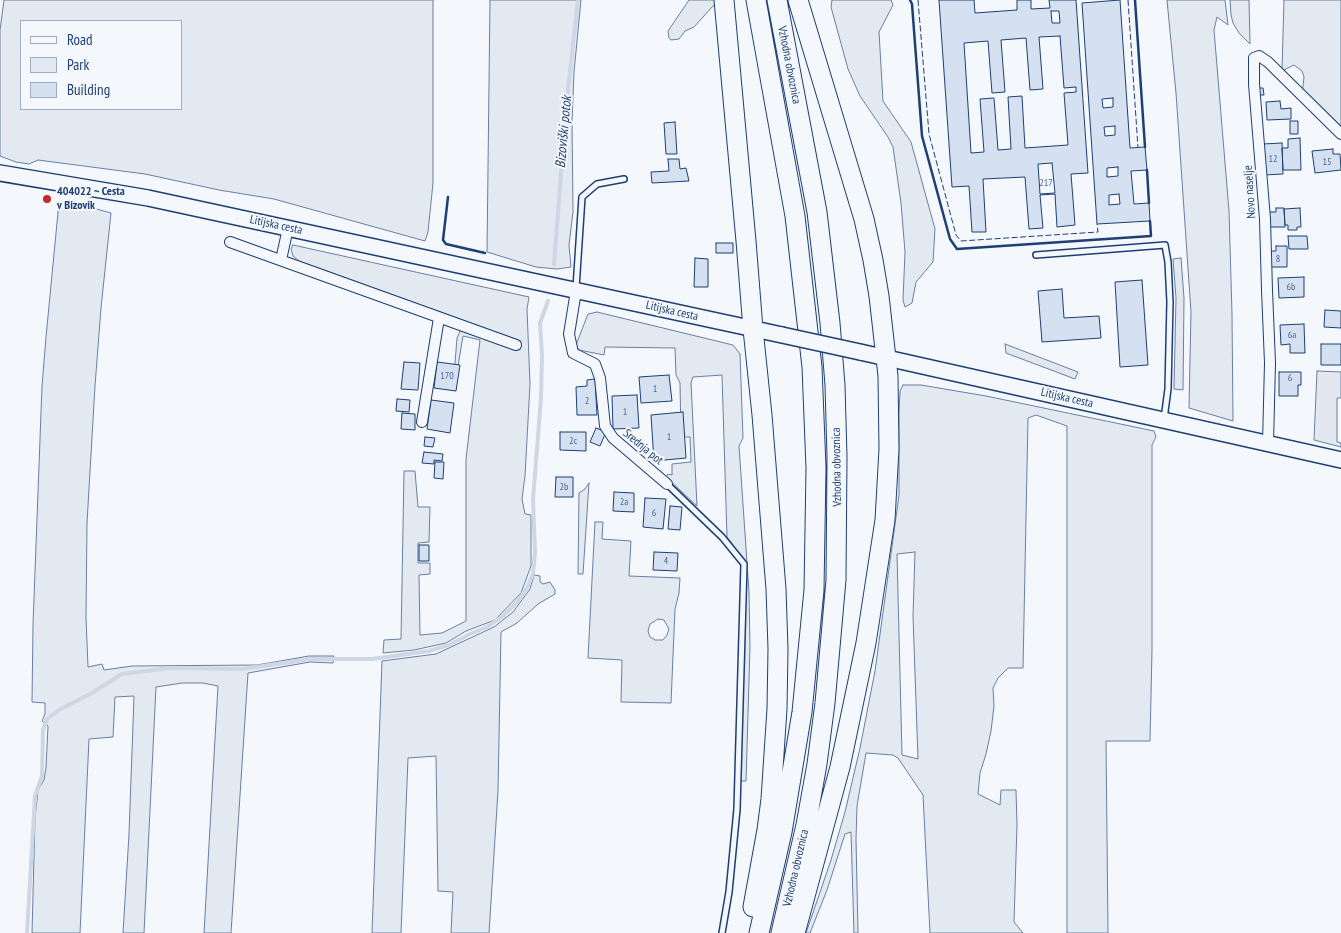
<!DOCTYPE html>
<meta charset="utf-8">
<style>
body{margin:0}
#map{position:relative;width:1341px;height:933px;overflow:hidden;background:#f4f7fb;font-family:"PT Sans Narrow",sans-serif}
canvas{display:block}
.legend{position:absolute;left:20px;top:20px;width:162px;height:90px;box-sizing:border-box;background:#f4f7fb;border:1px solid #9eadc5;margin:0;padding:6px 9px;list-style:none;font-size:15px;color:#1d3f73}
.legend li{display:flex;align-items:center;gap:10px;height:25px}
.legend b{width:25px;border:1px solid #9eadc5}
</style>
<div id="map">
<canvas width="1341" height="933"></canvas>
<ul class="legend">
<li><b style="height:6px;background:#f4f7fb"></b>Road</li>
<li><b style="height:14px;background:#e3e9f0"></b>Park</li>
<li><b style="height:14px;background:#d5e0f0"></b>Building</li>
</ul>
</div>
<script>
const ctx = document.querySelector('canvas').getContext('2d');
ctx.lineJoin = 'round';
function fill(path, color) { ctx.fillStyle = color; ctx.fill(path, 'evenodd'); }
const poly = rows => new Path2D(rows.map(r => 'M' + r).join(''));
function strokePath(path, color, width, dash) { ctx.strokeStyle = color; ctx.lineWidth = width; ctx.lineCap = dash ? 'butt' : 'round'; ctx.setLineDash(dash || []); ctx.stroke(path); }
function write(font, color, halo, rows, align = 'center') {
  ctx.font = font + ' "PT Sans Narrow",sans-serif'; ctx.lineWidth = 4; ctx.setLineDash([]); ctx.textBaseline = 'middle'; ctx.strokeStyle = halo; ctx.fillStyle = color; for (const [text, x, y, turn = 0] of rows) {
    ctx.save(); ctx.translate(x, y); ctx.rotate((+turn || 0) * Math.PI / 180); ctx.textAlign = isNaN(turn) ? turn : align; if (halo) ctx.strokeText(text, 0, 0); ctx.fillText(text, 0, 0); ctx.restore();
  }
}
const green = poly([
 [4,0,433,0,433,183,428,232,425,241,274,199,219,190,145,174,38,160,29,164,16,162,0,156,0,30,4,0],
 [21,21,181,21,181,109,21,109,21,21],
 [490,0,581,0,574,72,572,122,573,212,569,245,571,267,557,269,536,267,487,252,490,0],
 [689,0,716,0,716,4,712,7,694,27,685,31,679,39,671,40,669,38,668,31,689,0],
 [832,0,891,0,893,5,879,32,883,101,911,142,935,229,933,262,916,282,912,303,905,307,903,300,905,252,901,203,893,147,888,137,860,96,848,69,831,7,832,0],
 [1167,0,1225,0,1228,25,1217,17,1214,30,1229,211,1232,314,1233,421,1189,408,1191,312,1176,93,1167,0],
 [1230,0,1249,0,1250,44,1239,33,1233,23,1231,15,1230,0],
 [1284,0,1341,0,1341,130,1302,95,1304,77,1302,71,1294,65,1282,71,1284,0],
 [59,202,93,208,111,213,101,308,95,386,87,523,86,618,88,667,102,664,104,670,132,666,257,665,309,656,334,656,333,663,310,662,248,673,231,933,204,933,218,686,203,683,182,683,156,687,144,933,123,933,129,834,134,696,115,697,113,737,89,739,80,933,32,933,35,818,38,790,44,780,46,768,48,726,42,721,45,714,45,703,32,702,33,625,42,386,46,337,59,202],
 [293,245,529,297,527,309,530,384,525,476,522,499,525,514,531,515,531,566,521,593,495,620,466,631,446,643,414,650,383,653,384,640,401,639,404,471,415,471,418,507,430,507,429,542,418,543,418,563,430,563,430,574,419,575,420,635,442,633,466,621,466,459,480,340,463,336,455,384,454,375,457,338,461,329,520,350,521,341,299,261,293,256,291,249,293,245],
 [597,312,733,345,740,354,743,438,739,446,749,592,750,647,746,781,740,781,744,630,743,587,741,562,733,545,727,537,722,375,693,377,691,383,697,506,666,477,668,474,672,475,672,464,691,462,690,437,681,437,680,383,676,375,675,348,605,347,604,355,579,350,576,345,588,314,597,312],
 [903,385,921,385,986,396,1154,431,1156,437,1152,445,1152,650,1150,741,1106,741,1108,933,1067,933,1067,426,1036,415,1028,418,1023,668,1008,668,998,678,993,688,994,706,991,731,986,754,980,773,978,794,1000,805,1001,790,1016,790,1017,825,1014,922,1023,933,930,933,923,795,898,758,893,755,866,753,857,806,856,839,858,933,854,933,851,832,845,834,827,890,810,933,806,933,831,860,845,812,860,748,875,671,899,495,899,414,900,391,903,385],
 [915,552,913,616,918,759,902,755,897,554,915,552],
 [589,483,583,574,578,574,579,493,585,489,589,483],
 [595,522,603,522,602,539,631,541,629,576,680,578,679,593,675,609,671,703,621,702,622,660,588,658,595,522],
 [658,619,664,620,669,629,667,635,663,640,655,640,650,637,648,631,650,624,658,619],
 [534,575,540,576,540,582,543,584,550,582,555,590,555,594,538,604,517,623,501,632,498,791,489,933,451,933,453,892,438,891,436,756,408,758,401,933,372,933,382,661,436,654,494,627,513,612,530,589,534,575]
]);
fill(green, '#e3e9f0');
strokePath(green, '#687fa3', 1);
const parking = poly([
 [1181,258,1184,298,1183,390,1174,389,1176,298,1173,259,1181,258],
 [1005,344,1078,372,1075,379,1006,353,1005,344],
 [1317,371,1341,372,1341,398,1337,398,1337,442,1341,443,1341,447,1314,440,1317,371]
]);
fill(parking, '#e3e8f0');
strokePath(parking, '#687fa3', 1);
strokePath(poly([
 [554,265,566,108,578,0],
 [27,933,35,796,42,776,43,730,47,719,59,710,92,693,122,674,170,668,242,669,311,659,372,659,429,651,449,645,470,634,487,627,503,616,517,602,527,588,533,573,535,553,533,499,541,398,542,355,540,323,548,301]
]), '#cfd7e4', 4);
const building = poly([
 [939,0,974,0,975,13,1017,10,1017,0,1031,0,1031,9,1050,8,1049,0,1076,0,1088,173,1071,174,1075,225,1057,227,1055,194,1040,195,1043,228,1029,229,1025,177,983,179,986,232,972,232,969,186,952,187,939,0],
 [1051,11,1059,11,1060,23,1052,23,1051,11],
 [1060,36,1064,88,1076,87,1076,92,1064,93,1068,145,1025,148,1022,96,1008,97,1011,149,998,150,994,98,980,99,984,152,971,153,964,43,988,41,992,93,1005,92,1001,40,1026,38,1030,90,1043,89,1039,37,1060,36],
 [1052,163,1055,193,1040,194,1038,164,1052,163],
 [1120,0,1130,148,1145,147,1147,170,1131,171,1134,204,1149,203,1150,221,1097,224,1082,3,1120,0],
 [1113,98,1113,107,1103,108,1102,99,1113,98],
 [1115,126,1115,135,1105,136,1104,127,1115,126],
 [1118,167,1118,176,1107,177,1107,168,1118,167],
 [1119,194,1120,204,1109,205,1109,195,1119,194],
 [1258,88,1263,88,1264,95,1258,95,1258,88],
 [1280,101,1281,109,1291,108,1291,119,1267,120,1266,102,1280,101],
 [1290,121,1298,121,1298,134,1290,134,1290,121],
 [675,122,677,154,666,154,664,123,675,122],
 [1300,138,1301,170,1283,170,1282,148,1288,148,1288,139,1300,138],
 [1282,143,1283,174,1264,175,1263,144,1282,143],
 [1333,149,1333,154,1340,154,1341,170,1315,173,1312,151,1333,149],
 [668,159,679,159,680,169,686,168,689,181,652,183,651,172,669,171,668,159],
 [1276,208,1284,208,1285,227,1270,227,1269,212,1276,212,1276,208],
 [1300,208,1301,227,1297,227,1297,230,1288,230,1288,225,1285,225,1284,209,1300,208],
 [1288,236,1307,236,1308,249,1289,249,1288,236],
 [716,243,733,243,733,253,716,253,716,243],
 [1276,246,1287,246,1287,267,1270,267,1270,251,1276,251,1276,246],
 [695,258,708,259,708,287,694,287,695,258],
 [1304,277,1304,297,1279,298,1278,278,1304,277],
 [1142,280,1148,365,1120,367,1115,282,1142,280],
 [1062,289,1064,318,1099,316,1101,338,1042,342,1038,291,1062,289],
 [1325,310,1341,311,1341,328,1324,327,1325,310],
 [1304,324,1305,353,1290,353,1290,344,1281,345,1280,325,1304,324],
 [1321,344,1341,344,1341,365,1321,365,1321,344],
 [404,362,420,363,418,390,401,389,404,362],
 [437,362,460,365,456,391,434,388,437,362],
 [1279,372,1301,372,1301,385,1298,385,1298,396,1279,396,1279,372],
 [669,375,672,401,641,403,639,377,669,375],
 [595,379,597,415,577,415,576,387,587,386,587,380,595,379],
 [637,395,639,428,613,429,612,396,637,395],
 [397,399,410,400,409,412,396,411,397,399],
 [431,400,454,403,450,433,427,429,431,400],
 [683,412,686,458,654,461,651,415,683,412],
 [402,413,415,414,415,430,401,429,402,413],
 [596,428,606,432,600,446,590,442,596,428],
 [560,432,586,432,586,451,560,450,560,432],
 [425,437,435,438,433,447,424,446,425,437],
 [424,452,443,454,442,461,434,460,434,464,422,463,424,452],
 [435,462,444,462,443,479,434,478,435,462],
 [556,477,573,477,573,497,555,497,556,477],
 [614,492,634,493,634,512,613,511,614,492],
 [645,498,666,499,663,529,643,527,645,498],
 [670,506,682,507,680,530,668,529,670,506],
 [419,545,429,545,429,561,419,561,419,545],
 [654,552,678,553,677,571,653,570,654,552]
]);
fill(building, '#d5e0f0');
strokePath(building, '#1d3f73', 1);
const lane = poly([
 [1036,255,1165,245,1168,262,1170,302,1168,389,1164,419],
 [576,288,582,197,597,184,624,179],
 [667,484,722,537,744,564,737,809,729,892,722,933]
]);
const street = poly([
 [230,242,516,345],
 [281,260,288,228],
 [576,291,569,334,573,353,595,364,600,378,605,426,613,438,667,484],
 [422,422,439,318],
 [1268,443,1270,363,1267,290,1265,219,1254,84,1254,58,1259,56,1268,62,1341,134]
]);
const secondary = poly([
 [0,173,148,198,782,335],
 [860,352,1341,460]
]);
const highway = poly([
 [724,0,746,241,753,329,762,415,776,589,778,649,777,709,771,799,767,830,753,907],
 [756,0,795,216,812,367,816,468,814,590,802,712,782,832,759,933],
 [777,0,817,212,830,323,835,385,837,457,836,580,825,703,817,764,806,825,781,933],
 [795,933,840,767,866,643,885,520,889,449,888,376,879,296,873,260,864,219,798,0]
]);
strokePath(lane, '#1d3f73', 8);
strokePath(street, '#1d3f73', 12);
strokePath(secondary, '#1d3f73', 18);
strokePath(highway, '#1d3f73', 21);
strokePath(lane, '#f4f7fb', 5);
strokePath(street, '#f4f7fb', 10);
strokePath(secondary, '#f4f7fb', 15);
strokePath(highway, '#f4f7fb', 19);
const secondaryBridge = poly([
 [782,335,860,352]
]);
strokePath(secondaryBridge, '#1d3f73', 18, []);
strokePath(secondaryBridge, '#f4f7fb', 15);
strokePath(poly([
 [918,0,929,134,956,235,961,241,1098,232,1097,224],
 [1128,0,1138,148]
]), '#1d3f73', 1, [6, 2.5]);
strokePath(poly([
 [910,0,912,4,922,136,950,239,957,249,1151,236,1150,221],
 [1135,0,1145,147],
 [1147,170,1149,203],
 [448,197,443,240,446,244,485,253]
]), '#1d3f73', 2.5);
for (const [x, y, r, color] of [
 [47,199,5,"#c62828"]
]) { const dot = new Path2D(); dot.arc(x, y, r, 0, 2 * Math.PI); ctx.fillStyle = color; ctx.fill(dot); strokePath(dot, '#f4f7fb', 2); }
write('10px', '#4b6792', null, [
 ["12",1273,159],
 ["15",1327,162],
 ["217",1046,183],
 ["8",1278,259],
 ["6b",1291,287],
 ["6a",1292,335],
 ["170",447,376],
 ["6",1290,378],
 ["1",655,389],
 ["2",587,401],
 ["1",625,412],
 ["1",669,437],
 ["2c",573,441],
 ["2b",564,487],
 ["2a",624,502],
 ["6",654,513],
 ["4",666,561]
]);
write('12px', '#1d3f73', '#f4f7fb', [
 ["Vzhodna obvoznica",789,65,79],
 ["Novo naselje",1250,192,-94],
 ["Litijska cesta",276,225,12],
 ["Litijska cesta",672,311,13],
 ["Litijska cesta",1067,398,13],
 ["Srednja pot",643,447,40],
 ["Vzhodna obvoznica",837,467,-91],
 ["Vzhodna obvoznica",796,868,-77]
]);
write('bold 12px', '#1d3f73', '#f4f7fb', [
 ["404022 ~ Cesta",57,192],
 ["v Bizovik",57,206]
], 'left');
write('italic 14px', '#1d3f73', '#f4f7fb', [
 ["Bizoviški potok",564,132,-85]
]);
</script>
